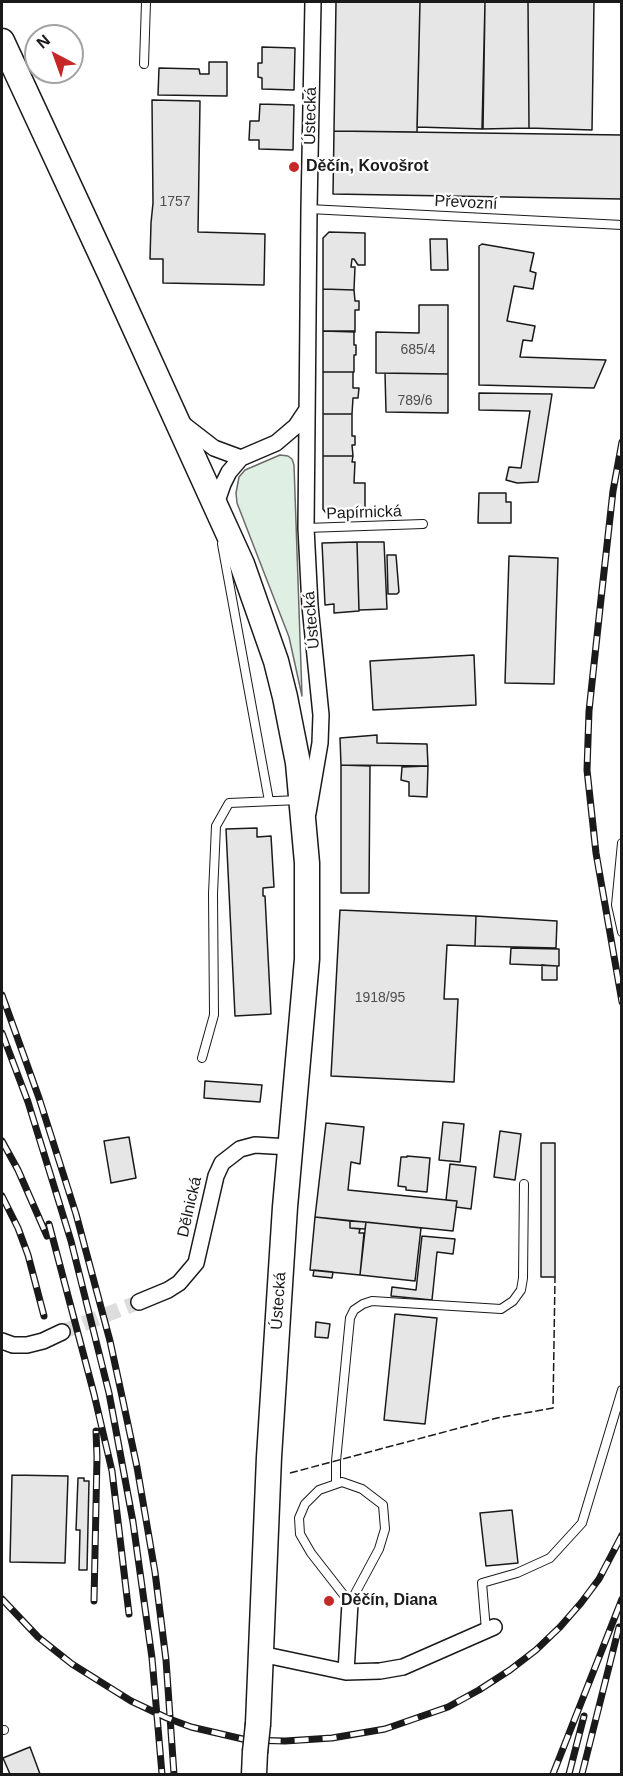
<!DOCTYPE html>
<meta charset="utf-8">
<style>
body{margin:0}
#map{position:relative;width:623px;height:1776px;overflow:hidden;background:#fff;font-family:Arial,sans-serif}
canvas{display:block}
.frame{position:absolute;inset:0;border:3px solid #1a1a1a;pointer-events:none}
.north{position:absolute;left:24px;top:24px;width:60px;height:60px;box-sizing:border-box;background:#fff;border:2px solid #a3a3a3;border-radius:50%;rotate:319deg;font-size:16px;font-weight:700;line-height:24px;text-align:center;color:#1a1a1a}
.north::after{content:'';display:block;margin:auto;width:21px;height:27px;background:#c62828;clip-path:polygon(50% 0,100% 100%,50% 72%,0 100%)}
</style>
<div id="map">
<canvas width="623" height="1776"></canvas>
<div class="frame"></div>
<div class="north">N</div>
</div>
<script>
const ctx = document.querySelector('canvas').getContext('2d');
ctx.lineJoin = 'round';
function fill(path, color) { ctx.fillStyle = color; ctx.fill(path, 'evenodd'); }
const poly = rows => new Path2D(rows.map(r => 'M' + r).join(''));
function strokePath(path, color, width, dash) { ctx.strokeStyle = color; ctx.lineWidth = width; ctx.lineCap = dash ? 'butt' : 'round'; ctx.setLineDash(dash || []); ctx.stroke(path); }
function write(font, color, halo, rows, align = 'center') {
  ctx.font = font + ' Arial,sans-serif'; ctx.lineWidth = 4.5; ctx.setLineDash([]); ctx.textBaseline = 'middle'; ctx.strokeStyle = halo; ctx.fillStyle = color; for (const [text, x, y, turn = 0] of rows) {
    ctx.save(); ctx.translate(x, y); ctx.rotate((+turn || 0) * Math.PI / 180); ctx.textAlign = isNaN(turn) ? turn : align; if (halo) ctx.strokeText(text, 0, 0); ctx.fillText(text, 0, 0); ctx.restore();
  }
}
const green = poly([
 [280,455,288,456,292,459,294,465,302,696,289,637,237,503,236,493,239,477,245,470,280,455]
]);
fill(green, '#e0efe3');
strokePath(green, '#6a6a6a', 1.5);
const building = poly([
 [336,2,420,2,417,132,334,131,336,2],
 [420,2,485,2,483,129,417,127,420,2],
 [485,2,528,2,529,128,482,129,485,2],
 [528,2,594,2,592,130,529,128,528,2],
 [262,47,295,48,294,90,262,89,262,78,258,77,258,63,262,63,262,47],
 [209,62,227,62,227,96,158,95,159,68,199,69,200,74,209,74,209,62],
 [152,100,200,101,198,232,265,234,264,285,163,283,163,259,150,259,151,223,153,203,152,100],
 [260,104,294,105,293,150,259,149,259,140,249,140,250,121,259,121,260,104],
 [334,131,622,135,622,199,333,194,334,131],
 [329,232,365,233,365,265,358,265,354,259,352,259,351,267,355,267,354,290,323,289,323,238,329,232],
 [430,239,447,239,448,270,431,270,430,239],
 [482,244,534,253,530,271,536,273,533,289,514,286,507,321,535,326,532,341,523,340,520,357,606,360,594,388,479,385,479,246,482,244],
 [323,289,354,290,355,301,359,301,359,310,355,310,355,332,323,331,323,289],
 [419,305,448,305,448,374,376,373,376,332,419,333,419,305],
 [323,331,354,331,354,345,356,345,356,355,354,355,354,372,323,372,323,331],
 [323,372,353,372,353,388,359,388,358,398,353,398,352,414,323,414,323,372],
 [385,373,448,374,448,413,386,412,385,373],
 [479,393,552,394,538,482,517,483,506,480,509,467,521,468,530,411,479,410,479,393],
 [323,414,352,414,352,436,355,436,355,445,352,445,353,456,323,456,323,414],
 [323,456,353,456,352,462,355,462,354,483,365,483,365,513,326,513,323,509,323,456],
 [479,493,506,493,506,502,511,502,511,523,478,523,479,493],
 [357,542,384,542,387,609,359,610,357,542],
 [357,542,359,611,334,613,334,604,325,605,322,543,357,542],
 [387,555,396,555,399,592,397,594,388,594,387,555],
 [509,556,558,558,554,684,505,683,509,556],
 [474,655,476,705,373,710,370,661,474,655],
 [377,735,377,743,427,744,428,766,341,765,340,738,377,735],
 [341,765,370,766,369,893,341,893,341,765],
 [428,766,427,797,409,796,409,782,401,780,402,767,428,766],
 [257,828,257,837,271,836,274,887,263,888,263,896,265,896,271,1014,235,1016,226,829,257,828],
 [340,910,476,916,475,946,447,945,444,999,458,999,454,1082,331,1076,340,910],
 [476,916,557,921,556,948,475,946,476,916],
 [511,948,559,949,559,966,510,964,511,948],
 [542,965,557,966,557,980,542,980,542,965],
 [205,1081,262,1085,260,1102,204,1098,205,1081],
 [443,1122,464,1124,460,1162,439,1160,443,1122],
 [326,1123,364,1127,360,1164,351,1162,348,1190,457,1201,453,1231,315,1217,326,1123],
 [500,1131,521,1134,515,1180,494,1177,500,1131],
 [129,1137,136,1178,111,1183,104,1141,129,1137],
 [541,1143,555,1143,555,1277,541,1277,541,1143],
 [407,1156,430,1158,427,1192,406,1190,406,1187,398,1186,401,1157,407,1157,407,1156],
 [450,1164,476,1167,471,1209,456,1207,457,1201,446,1200,450,1164],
 [315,1217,350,1221,350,1228,360,1229,359,1233,364,1233,360,1275,310,1270,315,1217],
 [350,1221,366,1222,365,1229,350,1228,350,1221],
 [366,1222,421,1228,415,1281,360,1275,366,1222],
 [422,1236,455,1239,453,1254,437,1252,432,1300,391,1296,392,1287,416,1290,422,1236],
 [314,1270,333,1272,332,1278,313,1276,314,1270],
 [395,1314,437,1318,425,1424,384,1420,395,1314],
 [316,1322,330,1324,328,1338,315,1337,316,1322],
 [12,1475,68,1476,65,1563,10,1562,12,1475],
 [78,1478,84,1478,84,1481,89,1481,87,1570,79,1570,80,1530,76,1530,78,1478],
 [512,1510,518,1563,486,1566,480,1513,512,1510],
 [30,1747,40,1774,10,1774,3,1758,30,1747]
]);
fill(building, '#e6e6e6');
strokePath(building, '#1a1a1a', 1.5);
strokePath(poly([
 [62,1332,139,1302]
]), '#ddd', 15, [15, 8]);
const service = poly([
 [144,64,146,2],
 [309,209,622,225],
 [306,528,423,524],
 [222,544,269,801],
 [622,843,616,905,622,932],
 [202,1058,214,1015,213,894,216,826,229,803,299,800],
 [342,1482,362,1489,383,1505,385,1529,379,1549,350,1603,311,1553,300,1534,299,1518,305,1504,319,1490,342,1482],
 [336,1484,336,1461,350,1318,354,1310,363,1304,372,1301,501,1309,513,1301,521,1290,523,1278,524,1184],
 [486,1630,482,1583,517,1573,550,1558,582,1523,622,1390],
 [2,1730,4,1730]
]);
const minor = poly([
 [183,424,214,448,241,458,276,443,296,426,306,411],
 [216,504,223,484,229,472,241,458],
 [308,813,320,743,321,715,310,606,306,528,309,209,313,2],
 [139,1302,168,1290,179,1283,196,1263,216,1176,222,1163,240,1149,255,1145,290,1147],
 [2,1341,13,1345,27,1345,43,1341,62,1332],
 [261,1654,346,1672,380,1671,403,1667,494,1627],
 [346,1672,350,1603]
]);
const primary = poly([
 [2,41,111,276,242,564,276,661,285,697,298,763,307,863,307,959,285,1207,269,1457,258,1724],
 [254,1774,255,1752]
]);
strokePath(service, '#1a1a1a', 10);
strokePath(minor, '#1a1a1a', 18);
strokePath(primary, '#1a1a1a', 27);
strokePath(service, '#fff', 8);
strokePath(minor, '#fff', 15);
strokePath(primary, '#fff', 24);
const rail = poly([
 [622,442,613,491,601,599,589,711,587,770,596,853,622,1002],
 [2,995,39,1098,76,1214,110,1341,123,1401,137,1467,155,1572,166,1660,174,1774],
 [2,1033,28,1102,71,1241,109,1393,133,1522,152,1658,162,1774],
 [2,1141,18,1170,47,1236],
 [2,1196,18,1228,28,1255,44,1316],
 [49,1224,94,1394,112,1471,129,1614],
 [2,1599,38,1637,72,1664,131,1701,167,1718,191,1727,247,1740,285,1741,332,1738,385,1729,448,1707,479,1690,510,1670,536,1650,560,1627,581,1603,599,1579,622,1535],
 [94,1601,97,1457,96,1431],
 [553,1774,622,1599],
 [569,1774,584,1716],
 [582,1774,619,1627]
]);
strokePath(rail, '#1a1a1a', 7);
strokePath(rail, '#fff', 4.5, [14]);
const primaryBridge = poly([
 [255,1752,258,1724]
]);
strokePath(primaryBridge, '#1a1a1a', 27, []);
strokePath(primaryBridge, '#fff', 24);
strokePath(poly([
 [290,1473,497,1418,553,1408,555,1277]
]), '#1a1a1a', 1.5, [8, 3]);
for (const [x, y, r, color] of [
 [294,167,6,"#c62828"],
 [329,1601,6,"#c62828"]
]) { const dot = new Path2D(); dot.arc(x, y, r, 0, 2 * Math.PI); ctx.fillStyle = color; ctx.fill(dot); strokePath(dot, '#fff', 2); }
write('14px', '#4d4d4d', null, [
 ["1757",175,202],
 ["685/4",418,350],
 ["789/6",415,401],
 ["1918/95",380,998]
]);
write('16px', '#1a1a1a', '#fff', [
 ["Ústecká",311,116,-89],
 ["Převozní",466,203,3],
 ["Papírnická",364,513,-2],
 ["Ústecká",312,620,-95],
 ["Dělnická",190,1207,-77],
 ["Ústecká",279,1301,-86]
]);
write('bold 16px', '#1a1a1a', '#fff', [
 ["Děčín, Kovošrot",306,167],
 ["Děčín, Diana",341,1601]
], 'left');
</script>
